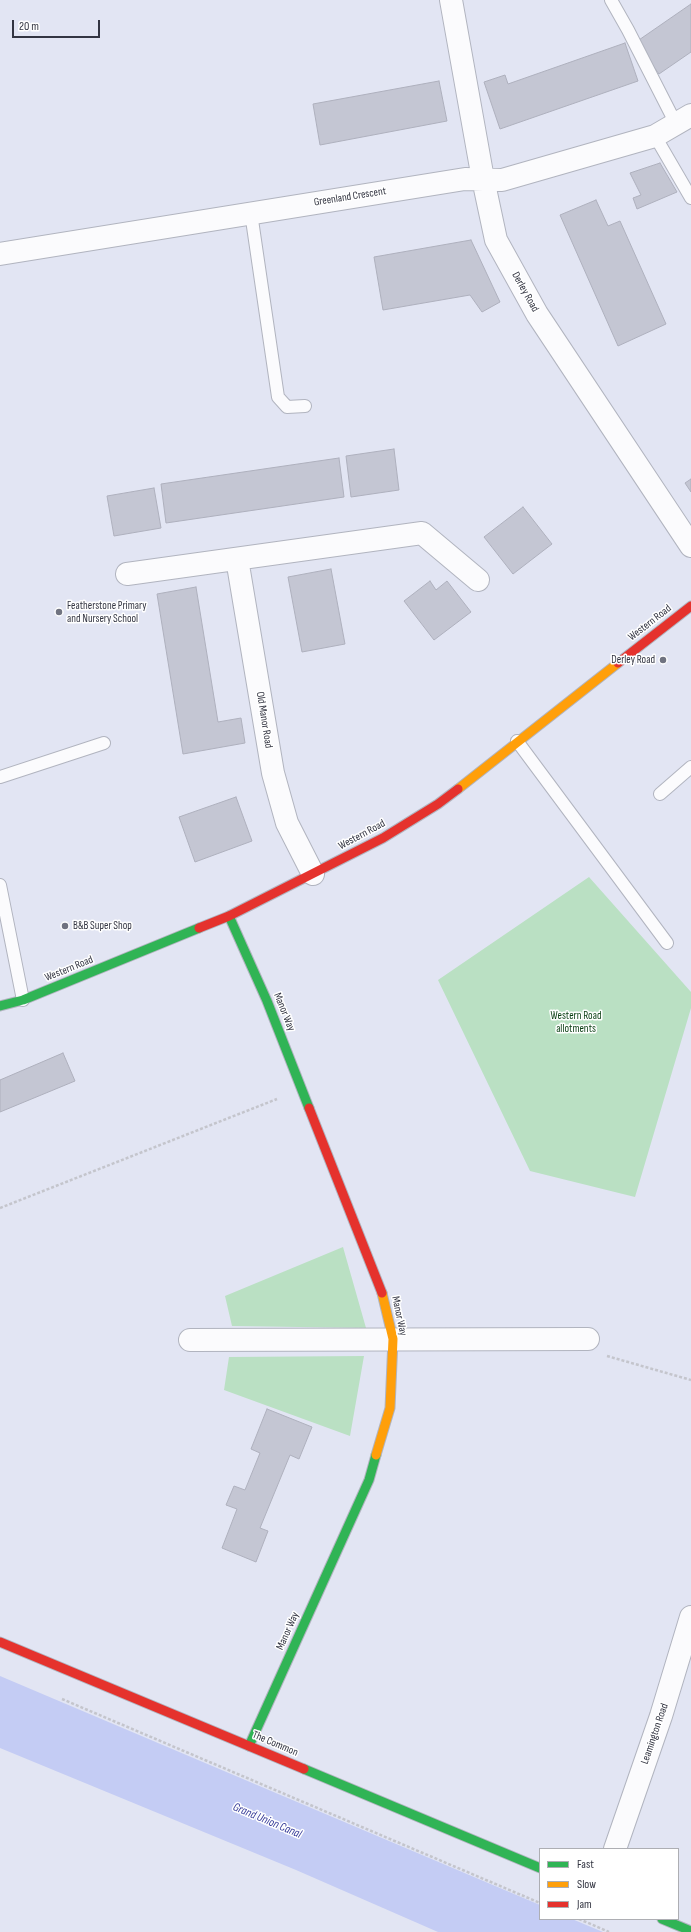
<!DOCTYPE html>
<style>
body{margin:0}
#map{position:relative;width:691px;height:1932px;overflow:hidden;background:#e2e5f3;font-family:"Sofia Sans Condensed",sans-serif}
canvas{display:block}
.legend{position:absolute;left:539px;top:1848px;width:140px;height:72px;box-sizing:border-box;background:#fff;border:1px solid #adaeb3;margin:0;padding:5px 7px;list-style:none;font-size:12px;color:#333542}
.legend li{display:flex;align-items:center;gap:8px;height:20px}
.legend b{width:20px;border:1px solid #adaeb3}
.scale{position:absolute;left:12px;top:20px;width:88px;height:18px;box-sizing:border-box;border:2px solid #333542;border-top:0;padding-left:5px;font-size:12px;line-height:14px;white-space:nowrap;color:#333542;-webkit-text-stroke:3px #fff;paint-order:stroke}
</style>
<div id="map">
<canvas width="691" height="1932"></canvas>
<ul class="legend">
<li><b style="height:5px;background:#30b455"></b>Fast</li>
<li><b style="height:5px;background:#ff9f0a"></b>Slow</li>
<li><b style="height:5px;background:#e5322d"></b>Jam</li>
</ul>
<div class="scale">20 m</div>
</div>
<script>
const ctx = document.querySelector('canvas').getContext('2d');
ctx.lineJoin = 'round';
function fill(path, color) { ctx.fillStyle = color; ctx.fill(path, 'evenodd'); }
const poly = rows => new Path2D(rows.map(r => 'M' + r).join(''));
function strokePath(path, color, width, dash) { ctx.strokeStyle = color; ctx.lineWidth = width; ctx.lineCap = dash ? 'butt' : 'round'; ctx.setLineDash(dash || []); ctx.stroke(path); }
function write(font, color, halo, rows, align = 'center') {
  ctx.font = font + ' "Sofia Sans Condensed",sans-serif'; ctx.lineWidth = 3; ctx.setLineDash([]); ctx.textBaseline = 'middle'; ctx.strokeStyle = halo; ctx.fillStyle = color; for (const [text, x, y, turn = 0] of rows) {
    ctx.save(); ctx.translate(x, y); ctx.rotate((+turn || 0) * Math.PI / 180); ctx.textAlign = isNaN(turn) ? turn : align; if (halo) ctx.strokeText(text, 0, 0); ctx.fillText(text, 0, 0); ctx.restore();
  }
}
fill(poly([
 [589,877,691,992,691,1008,635,1197,530,1171,438,980],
 [343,1247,366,1328,232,1326,225,1296],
 [364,1356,350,1436,224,1390,229,1357]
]), '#bae0c3');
fill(poly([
 [0,1676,540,1905,540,1919,572,1919,603,1932,438,1932,296,1870,0,1748]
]), '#c4ccf4');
const building = poly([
 [691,4,691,52,659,74,636,42,691,4],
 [625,43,638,81,500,129,484,82,505,75,508,84,625,43],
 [439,81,447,121,320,145,313,104,439,81],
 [660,163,677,192,637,209,633,198,641,195,630,173,660,163],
 [596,200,608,226,620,221,666,324,618,346,560,215,596,200],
 [471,240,500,302,482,312,470,295,383,310,374,257,471,240],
 [394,449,399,490,351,497,346,456,394,449],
 [339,458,344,497,166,523,161,484,339,458],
 [691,479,691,492,685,483,691,479],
 [154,488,161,528,114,536,107,496,154,488],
 [523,507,552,544,513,574,484,537,523,507],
 [331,569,345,644,302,652,288,577,331,569],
 [430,581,436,590,447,581,471,612,434,640,404,601,430,581],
 [196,587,218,722,241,718,245,743,183,754,157,594,196,587],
 [236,797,252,841,195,862,179,817,236,797],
 [63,1053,75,1081,0,1112,0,1080,63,1053],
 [267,1409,312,1427,299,1459,290,1455,260,1528,268,1531,256,1562,222,1548,237,1509,226,1505,234,1486,245,1490,260,1453,251,1449,267,1409]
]);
fill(building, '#c4c6d3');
strokePath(building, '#aeb0bd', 1);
const lane = poly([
 [611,0,628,30,676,124],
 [655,136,691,198],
 [251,213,278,397,287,407,305,406],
 [517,741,667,943],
 [0,777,104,743],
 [660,794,691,767],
 [0,885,23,1000]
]);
const street = poly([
 [451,0,483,179,496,240,537,314,691,546],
 [0,254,465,179,502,180,655,136,691,115],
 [237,559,273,773,287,823,313,874],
 [127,574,422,533,478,580],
 [190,1340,588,1339],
 [615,1849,661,1716,691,1617]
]);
const fast = poly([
 [229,916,267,1001,309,1108],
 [0,1006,23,1000,199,928],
 [249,1746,369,1480,376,1455],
 [304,1769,540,1868],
 [662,1919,691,1931]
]);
const slow = poly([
 [458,789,618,663],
 [376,1455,390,1408,393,1339,382,1293]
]);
const jam = poly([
 [618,663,691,606],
 [199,928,229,916,383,838,438,804,458,789],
 [309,1108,382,1293],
 [0,1642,304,1769]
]);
strokePath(lane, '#b1b4bf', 14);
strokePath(street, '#b1b4bf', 24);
strokePath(fast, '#b1b4bf', 11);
strokePath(slow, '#b1b4bf', 11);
strokePath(jam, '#b1b4bf', 11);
strokePath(poly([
 [0,1208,277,1099],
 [607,1356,691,1380],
 [62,1699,540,1903],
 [579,1919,609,1932]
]), '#c4c5cc', 2.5, [3, 2]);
strokePath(lane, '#fbfbfd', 12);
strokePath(street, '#fbfbfd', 22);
strokePath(fast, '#30b455', 9);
strokePath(slow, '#ff9f0a', 9);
strokePath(jam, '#e5322d', 9);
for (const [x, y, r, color] of [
 [59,612,4,"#707380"],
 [663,660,4,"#707380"],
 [65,926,4,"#707380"]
]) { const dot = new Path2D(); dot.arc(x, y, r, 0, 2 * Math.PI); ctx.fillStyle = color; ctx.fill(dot); strokePath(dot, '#fff', 1.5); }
write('11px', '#333542', '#fff', [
 ["Greenland Crescent",350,197,-9],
 ["Derley Road",525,292,61],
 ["Western Road",650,623,-38],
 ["Old Manor Road",264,720,81],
 ["Western Road",362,835,-28],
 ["Western Road",69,969,-22],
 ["Manor Way",284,1012,68],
 ["Manor Way",399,1316,78],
 ["Manor Way",288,1631,-66],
 ["Leamington Road",655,1734,-71],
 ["The Common",275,1744,23]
]);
write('11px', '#333542', '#fff', [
 ["Featherstone Primary",67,606],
 ["and Nursery School",67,619],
 ["Derley Road",655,660,"right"],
 ["B&B Super Shop",73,926]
], 'left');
write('11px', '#083d11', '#fff', [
 ["Western Road",576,1016],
 ["allotments",576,1029]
]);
write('italic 12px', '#353a98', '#fff', [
 ["Grand Union Canal",267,1821,23]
]);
</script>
